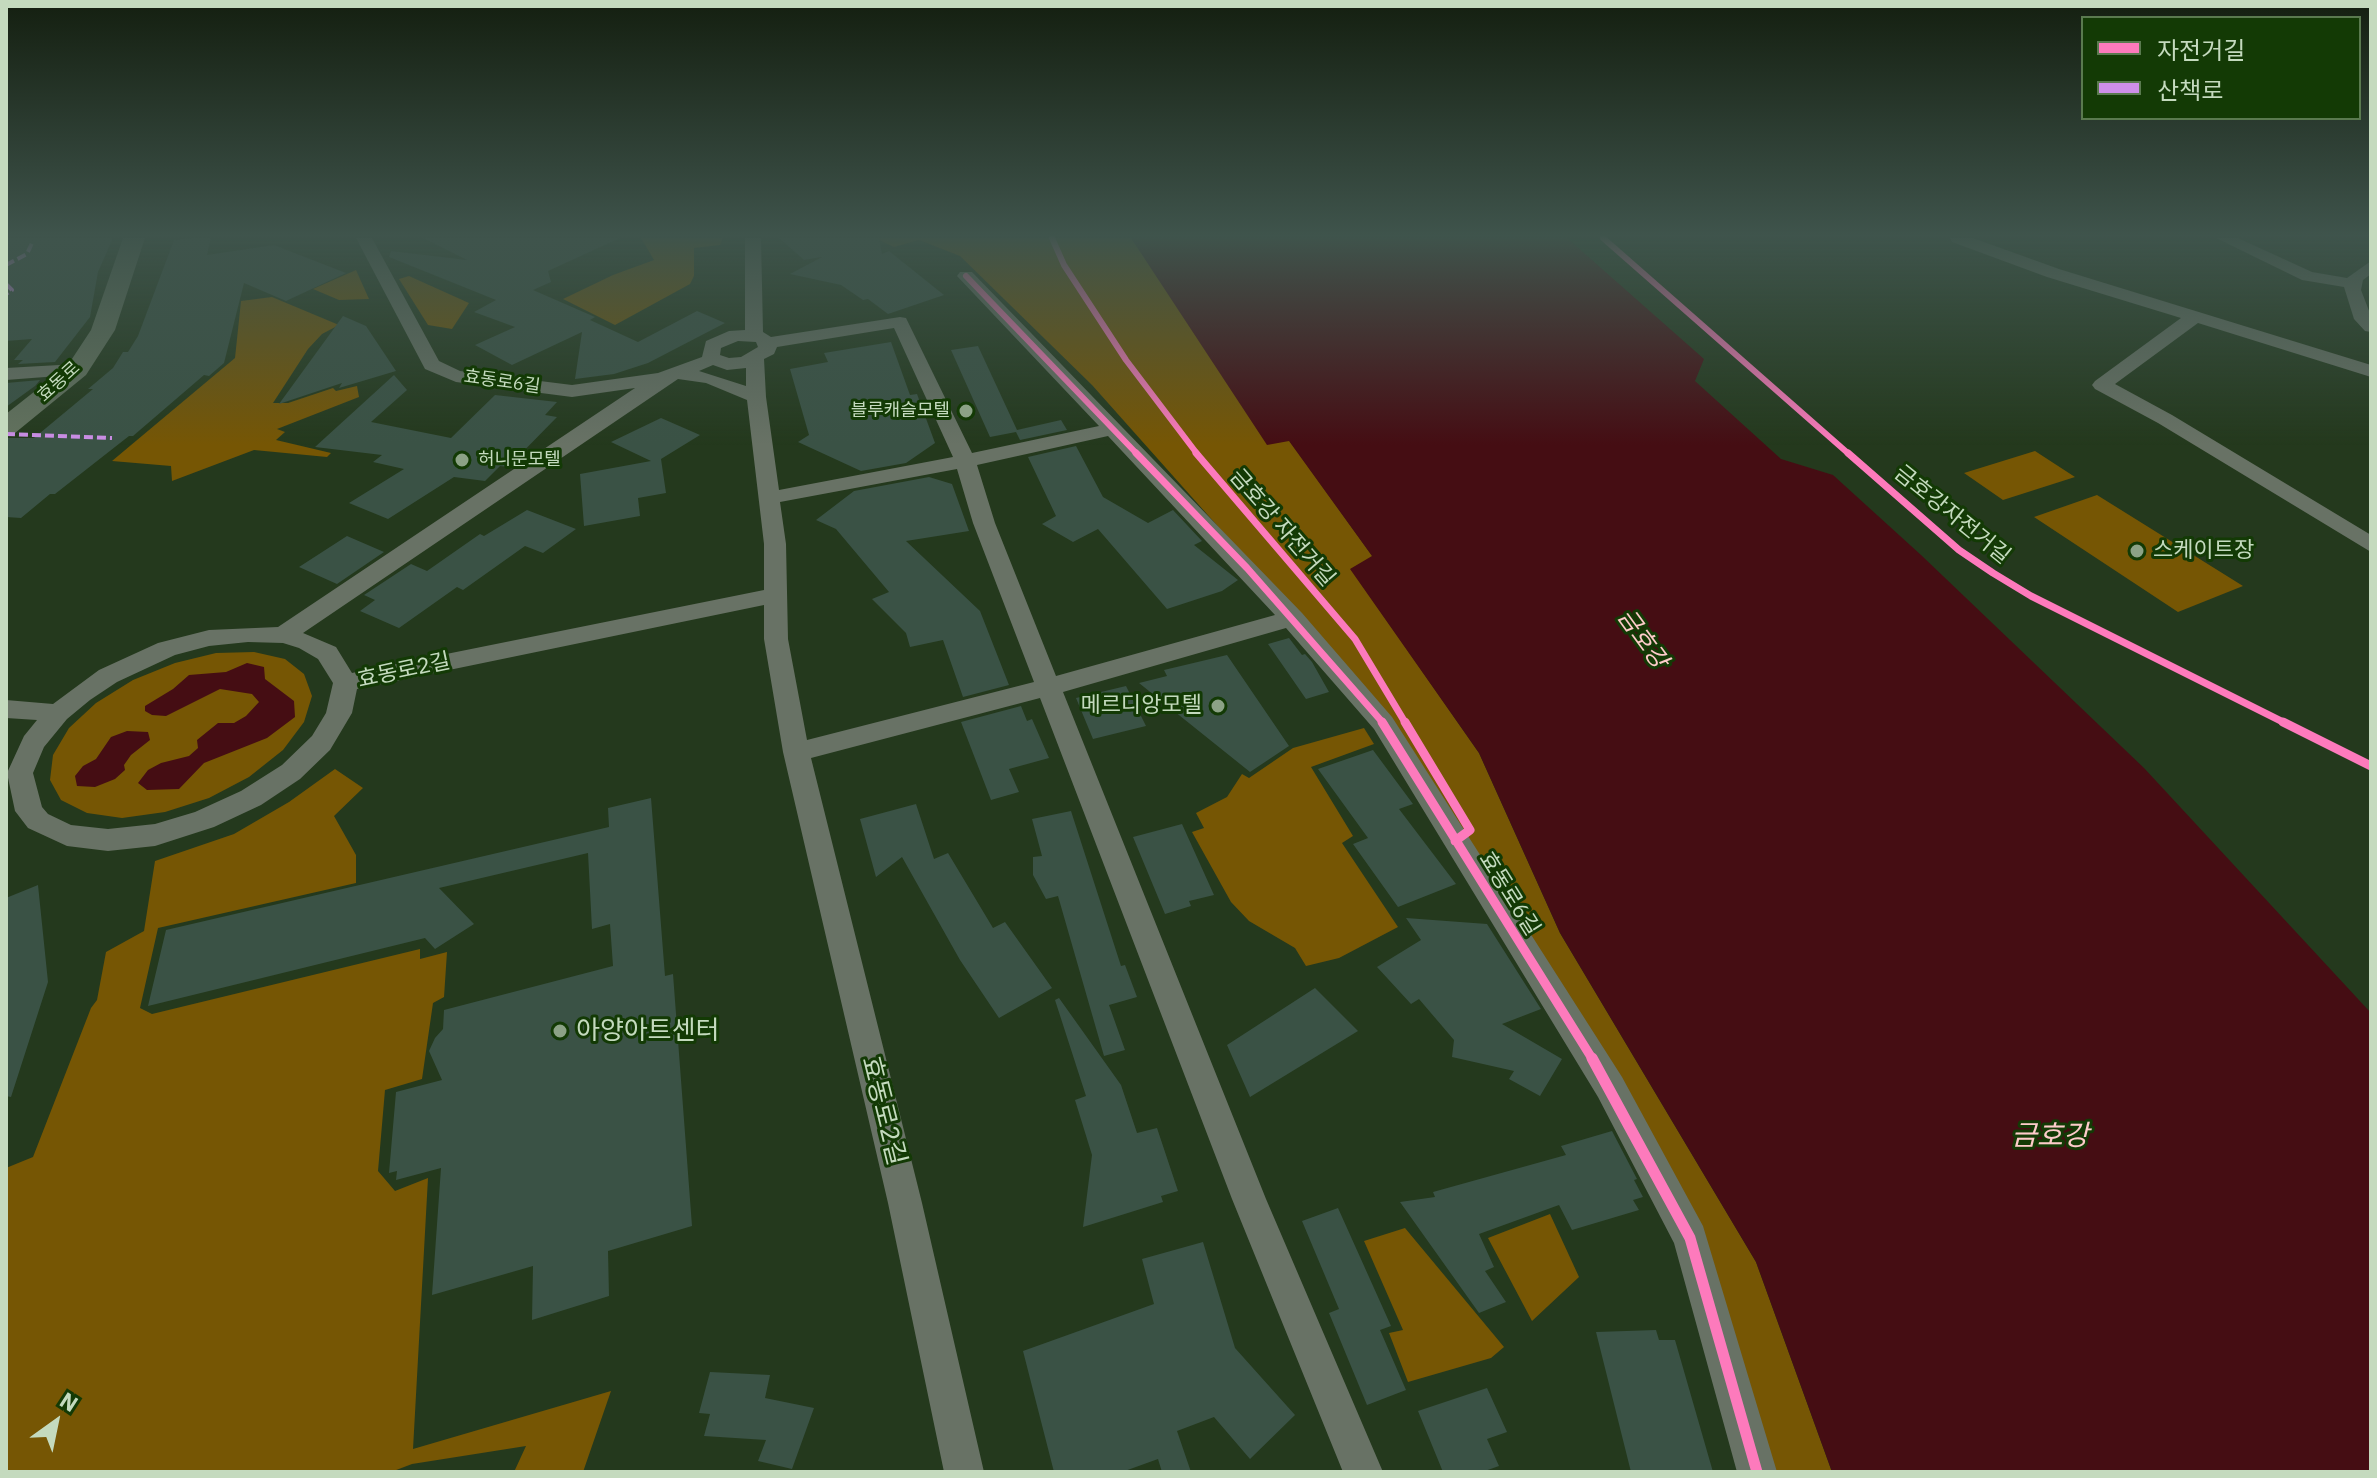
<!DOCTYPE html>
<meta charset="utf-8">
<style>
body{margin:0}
#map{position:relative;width:2377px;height:1478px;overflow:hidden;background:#24391d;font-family:"IBM Plex Sans","Noto Sans KR",sans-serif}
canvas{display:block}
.frame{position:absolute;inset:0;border:8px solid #c4dabe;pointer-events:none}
.legend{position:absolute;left:2081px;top:16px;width:280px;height:104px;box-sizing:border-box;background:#133a05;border:2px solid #5a7a4f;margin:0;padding:10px 14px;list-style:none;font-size:24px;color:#c4dabe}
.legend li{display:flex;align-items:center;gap:16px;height:40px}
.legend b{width:40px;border:2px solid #5a7a4f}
.north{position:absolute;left:16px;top:1382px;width:80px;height:80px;-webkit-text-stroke:6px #133a05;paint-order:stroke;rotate:33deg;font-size:22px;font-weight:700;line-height:32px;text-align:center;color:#c4dabe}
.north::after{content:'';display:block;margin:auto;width:28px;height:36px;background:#c4dabe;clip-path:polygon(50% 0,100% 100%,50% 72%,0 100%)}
</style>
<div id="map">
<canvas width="2377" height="1478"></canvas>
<div class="frame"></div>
<ul class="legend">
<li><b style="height:10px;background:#fd7abc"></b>자전거길</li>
<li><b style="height:10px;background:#ce8fe9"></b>산책로</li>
</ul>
<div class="north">N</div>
</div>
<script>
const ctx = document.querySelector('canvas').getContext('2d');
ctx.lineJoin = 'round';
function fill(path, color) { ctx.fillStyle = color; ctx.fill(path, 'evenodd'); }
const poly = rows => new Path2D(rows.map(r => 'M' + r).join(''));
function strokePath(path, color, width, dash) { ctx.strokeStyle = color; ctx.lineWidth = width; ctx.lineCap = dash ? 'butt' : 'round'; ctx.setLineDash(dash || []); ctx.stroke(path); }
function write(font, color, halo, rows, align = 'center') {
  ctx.font = font + ' "IBM Plex Sans","Noto Sans KR",sans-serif'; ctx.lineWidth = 6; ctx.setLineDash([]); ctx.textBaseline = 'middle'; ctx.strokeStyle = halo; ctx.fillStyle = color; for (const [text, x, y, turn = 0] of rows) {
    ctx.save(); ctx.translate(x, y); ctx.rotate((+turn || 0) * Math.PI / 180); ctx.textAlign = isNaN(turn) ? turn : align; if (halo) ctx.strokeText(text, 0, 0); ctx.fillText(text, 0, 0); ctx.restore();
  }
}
fill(poly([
 [641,238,723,238,720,245,694,248,694,276,690,284,615,325,563,299,613,275,654,260],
 [843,238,1131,238,1289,440,1373,557,1351,569,1479,753,1560,933,1756,1262,1832,1472,1760,1472,1704,1239,1457,827,1247,559,1092,385,960,256,919,240,894,247,879,240,830,268],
 [356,270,369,299,339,300,313,289],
 [409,276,469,303,452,329,428,325,399,279],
 [272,297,339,325,322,334,308,349,273,403,288,403,333,388,336,391,357,386,359,397,277,429,285,432,276,440,331,453,327,457,254,450,172,481,171,466,112,461,235,358,241,301],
 [2035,451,2075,477,2003,500,1964,473],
 [2097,495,2243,586,2178,612,2034,517],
 [254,652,285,659,304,674,312,696,304,722,283,750,249,777,209,798,165,812,122,818,87,813,61,800,50,780,53,755,69,728,96,703,133,680,175,663,216,653],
 [1364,728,1374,744,1311,767,1353,836,1342,843,1398,927,1339,958,1306,966,1295,948,1249,921,1231,902,1192,832,1204,828,1196,813,1227,797,1242,774,1249,778,1293,748],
 [335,769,363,788,334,816,356,855,356,883,158,928,140,1008,152,1014,420,949,420,959,447,952,444,997,433,1003,422,1079,385,1090,378,1171,395,1191,428,1178,413,1449,611,1391,583,1472,514,1472,526,1446,412,1464,391,1472,6,1472,6,1168,33,1157,91,1008,97,1000,106,952,144,931,155,861,234,834,289,802],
 [1550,1214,1579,1277,1532,1321,1488,1238],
 [1405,1228,1504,1347,1491,1358,1408,1382,1389,1333,1403,1330,1364,1241]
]), '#765604');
fill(poly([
 [1131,238,1567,238,1704,359,1695,381,1781,459,1833,475,1921,555,2144,768,2371,1013,2371,1472,1832,1472,1756,1262,1560,933,1479,753,1350,569,1372,556,1289,441,1267,445],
 [247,663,264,667,265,679,294,701,295,717,267,738,204,763,179,789,147,790,138,783,148,770,161,763,189,756,198,748,197,740,218,723,234,723,246,716,259,702,252,694,220,689,166,716,152,715,145,711,145,706,173,689,189,675,226,672],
 [127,731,148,732,150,740,131,755,124,765,125,770,115,779,95,787,77,786,75,776,83,766,96,759,111,737]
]), '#450d13');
fill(poly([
 [6,238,113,238,98,272,90,317,55,362,18,364,23,360,14,360,32,339,6,341],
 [191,238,211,238,207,255,274,245,346,273,286,301,244,283,224,363,209,376,204,375,133,436,129,436,55,494,50,494,21,518,6,517,6,438,34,438,93,389,88,389,113,368,123,352,128,352,138,336,174,240],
 [423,238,620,238,548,271,551,282,533,290,595,317,590,320,638,342,697,311,725,323,648,363,614,374,575,379,582,332,512,365,475,345,515,327,474,312,496,300,389,257,391,251,467,260],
 [779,238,879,238,882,254,889,251,944,295,888,314,868,299,863,300,841,285,790,274,822,257,804,260],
 [343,316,366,326,396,371,339,388,342,383,279,404],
 [891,342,910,395,917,394,935,443,906,463,861,471,798,442,809,435,790,369,828,362,824,353],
 [978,346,1017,430,1061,420,1067,430,1020,440,1016,432,990,437,951,350],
 [394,375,407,390,371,422,451,438,495,395,557,402,545,415,557,417,508,467,500,466,485,481,454,477,388,519,349,503,404,469,373,462,382,455,315,447],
 [40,380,35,386,6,407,6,383],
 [661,418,700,435,661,459,666,493,638,498,640,516,584,526,580,474,651,461,611,442],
 [1076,446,1103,497,1148,523,1173,510,1202,541,1194,545,1238,580,1222,591,1167,609,1098,529,1073,542,1042,524,1056,516,1028,457],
 [929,477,952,484,969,531,906,541,980,611,1009,685,963,697,943,640,910,647,906,633,872,599,889,592,836,529,816,520,854,491],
 [527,510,576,529,543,553,525,546,463,590,457,587,399,628,360,611,375,600,364,595,411,564,427,571,480,534,484,536],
 [347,536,384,552,337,584,299,567],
 [1289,638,1302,655,1305,654,1312,662,1329,692,1306,699,1268,644],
 [1227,655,1289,746,1250,772,1139,683,1167,676,1164,670],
 [1126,686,1146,726,1093,739,1076,698],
 [1021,706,1027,721,1032,719,1049,758,1009,769,1019,792,991,800,961,722],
 [1373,750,1413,804,1399,809,1456,884,1398,907,1353,844,1368,838,1318,769],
 [651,798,665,976,673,974,692,1226,608,1251,609,1296,532,1320,533,1266,432,1295,441,1168,396,1180,397,1171,389,1173,396,1092,442,1080,429,1051,435,1038,443,1029,444,1010,613,966,610,924,592,929,588,853,439,888,474,924,435,949,425,938,148,1006,166,930,609,827,608,808],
 [916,804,934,859,948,853,993,928,1005,922,1052,988,999,1018,960,960,902,857,876,877,860,819],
 [1071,811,1121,966,1125,965,1137,997,1109,1005,1125,1050,1104,1056,1058,896,1046,899,1033,875,1033,857,1042,856,1032,819],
 [1182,824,1214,895,1189,901,1191,906,1165,914,1133,837],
 [38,885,48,982,11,1097,6,1096,6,898],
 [1406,918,1487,924,1541,1009,1502,1024,1562,1059,1540,1096,1509,1079,1514,1071,1452,1057,1454,1040,1419,999,1411,1004,1377,967,1421,940],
 [1315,988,1358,1031,1250,1097,1227,1045],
 [1059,998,1121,1085,1137,1133,1157,1128,1178,1191,1161,1196,1163,1202,1083,1227,1092,1155,1075,1100,1086,1096,1055,1000],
 [1612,1131,1637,1179,1634,1180,1643,1197,1633,1200,1639,1210,1572,1230,1559,1205,1479,1234,1494,1267,1485,1271,1506,1302,1479,1313,1400,1202,1435,1197,1433,1192,1566,1155,1561,1146],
 [1338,1208,1391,1326,1380,1330,1406,1390,1367,1405,1329,1313,1339,1309,1302,1221],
 [1203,1242,1235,1348,1295,1415,1250,1459,1214,1417,1177,1431,1191,1472,1162,1472,1158,1459,1122,1472,1054,1472,1023,1351,1154,1304,1142,1259],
 [1656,1330,1659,1340,1675,1340,1713,1472,1631,1472,1596,1332],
 [710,1372,770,1375,765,1398,814,1408,792,1469,758,1461,766,1440,704,1436,710,1414,699,1413],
 [1487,1388,1507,1432,1487,1439,1499,1466,1482,1472,1443,1472,1418,1411]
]), '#3a5245');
fill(poly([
 [356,238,372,238,439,361,460,371,572,385,658,373,702,357,706,341,729,331,745,330,745,238,761,238,763,332,771,337,900,317,906,318,972,453,1099,426,957,276,960,272,972,272,1302,613,1392,717,1622,1077,1703,1226,1777,1472,1737,1472,1674,1243,1598,1097,1374,729,1286,628,1063,692,1266,1199,1383,1472,1343,1472,1232,1199,1040,698,811,758,922,1203,984,1472,944,1472,888,1203,783,752,764,639,764,605,357,689,352,713,330,750,300,779,261,805,214,827,155,846,108,851,67,846,28,828,15,811,7,773,24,736,37,720,6,718,6,700,53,704,99,670,158,643,209,630,278,627,635,388,572,397,456,382,425,369,356,238],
 [894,328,953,457,779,490,766,397,764,359,774,354,777,347,894,328],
 [738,341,756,342,758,347,741,357,729,358,720,355,721,348,738,341],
 [713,365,727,370,746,368,746,386,699,371,713,365],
 [678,379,706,383,747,400,764,544,764,590,352,673,336,647,303,633,678,379],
 [1108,436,1275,615,1056,676,995,523,977,465,1108,436],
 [957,469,973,523,1034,682,807,740,788,639,786,544,780,502,957,469],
 [248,642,283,643,299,648,318,659,333,683,326,713,312,736,282,765,241,791,195,812,155,824,108,829,71,825,48,814,42,807,33,773,44,747,67,719,90,700,117,682,175,655,209,646,248,642],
 [1950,238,1973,238,2059,269,2371,365,2371,377,2198,323,2115,384,2172,415,2371,535,2371,552,2158,423,2095,389,2092,385,2095,381,2181,318,2047,277,1952,242,1950,238],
 [2216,238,2238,238,2312,272,2347,278,2371,261,2371,274,2363,280,2361,290,2371,316,2371,332,2365,331,2354,319,2344,287,2302,280,2216,238],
 [77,364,87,370,84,374,6,380,6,368,77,364]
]), '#687265');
fill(poly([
 [123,238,145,238,115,330,86,375,15,433,6,435,6,414,68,365,91,330,123,238]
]), '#63725e');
strokePath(poly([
 [6,265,27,254,32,243],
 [6,284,12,290,6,294],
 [6,434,112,438]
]), '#ce8fe9', 4, [9, 4]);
strokePath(poly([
 [1052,238,1064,265,1126,360,1198,455],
 [1603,238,1850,455],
 [966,276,1138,455]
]), '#fd7abc', 6);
strokePath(poly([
 [1136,453,1247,568,1384,724],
 [1196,453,1355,639,1406,724],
 [1848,453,1959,550,1993,573,2031,596,2287,724]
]), '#fd7abc', 7);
strokePath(poly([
 [1382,722,1593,1060],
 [1405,722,1470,830,1455,841],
 [2283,722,2371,766]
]), '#fd7abc', 9);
strokePath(poly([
 [1592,1058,1690,1238,1757,1472]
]), '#fd7abc', 11);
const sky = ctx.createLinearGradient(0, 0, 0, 445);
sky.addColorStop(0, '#141f10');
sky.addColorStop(0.53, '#3f544c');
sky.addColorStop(1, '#3f544c00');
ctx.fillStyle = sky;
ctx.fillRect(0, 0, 2377, 445);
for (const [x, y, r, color] of [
 [966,411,8,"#8ca286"],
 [462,460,8,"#8ca286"],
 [2137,551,8,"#8ca286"],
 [1218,706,8,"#8ca286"],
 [560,1031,8,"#8ca286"]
]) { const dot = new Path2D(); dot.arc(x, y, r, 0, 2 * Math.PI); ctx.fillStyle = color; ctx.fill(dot); strokePath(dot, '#133a05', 3); }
write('18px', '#c4dabe', '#133a05', [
 ["효동로",59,382,-42],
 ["효동로6길",502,382,8]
]);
write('18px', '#c4dabe', '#133a05', [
 ["블루캐슬모텔",950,411],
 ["허니문모텔",478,460,"left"]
], 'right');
write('22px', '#c4dabe', '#133a05', [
 ["금호강자전거길",1952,515,39],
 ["금호강 자전거길",1282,528,49],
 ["효동로2길",404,671,-12],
 ["효동로6길",1509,894,58]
]);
write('22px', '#c4dabe', '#133a05', [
 ["스케이트장",2153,551],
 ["메르디앙모텔",1202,706,"right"]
], 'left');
write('italic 24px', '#fecbca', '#133a05', [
 ["금호강",1642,639,54]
]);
write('26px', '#c4dabe', '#133a05', [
 ["아양아트센터",576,1031]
], 'left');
write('26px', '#c4dabe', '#133a05', [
 ["효동로2길",883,1111,76]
]);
write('italic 28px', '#fecbca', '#133a05', [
 ["금호강",2050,1137]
]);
</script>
